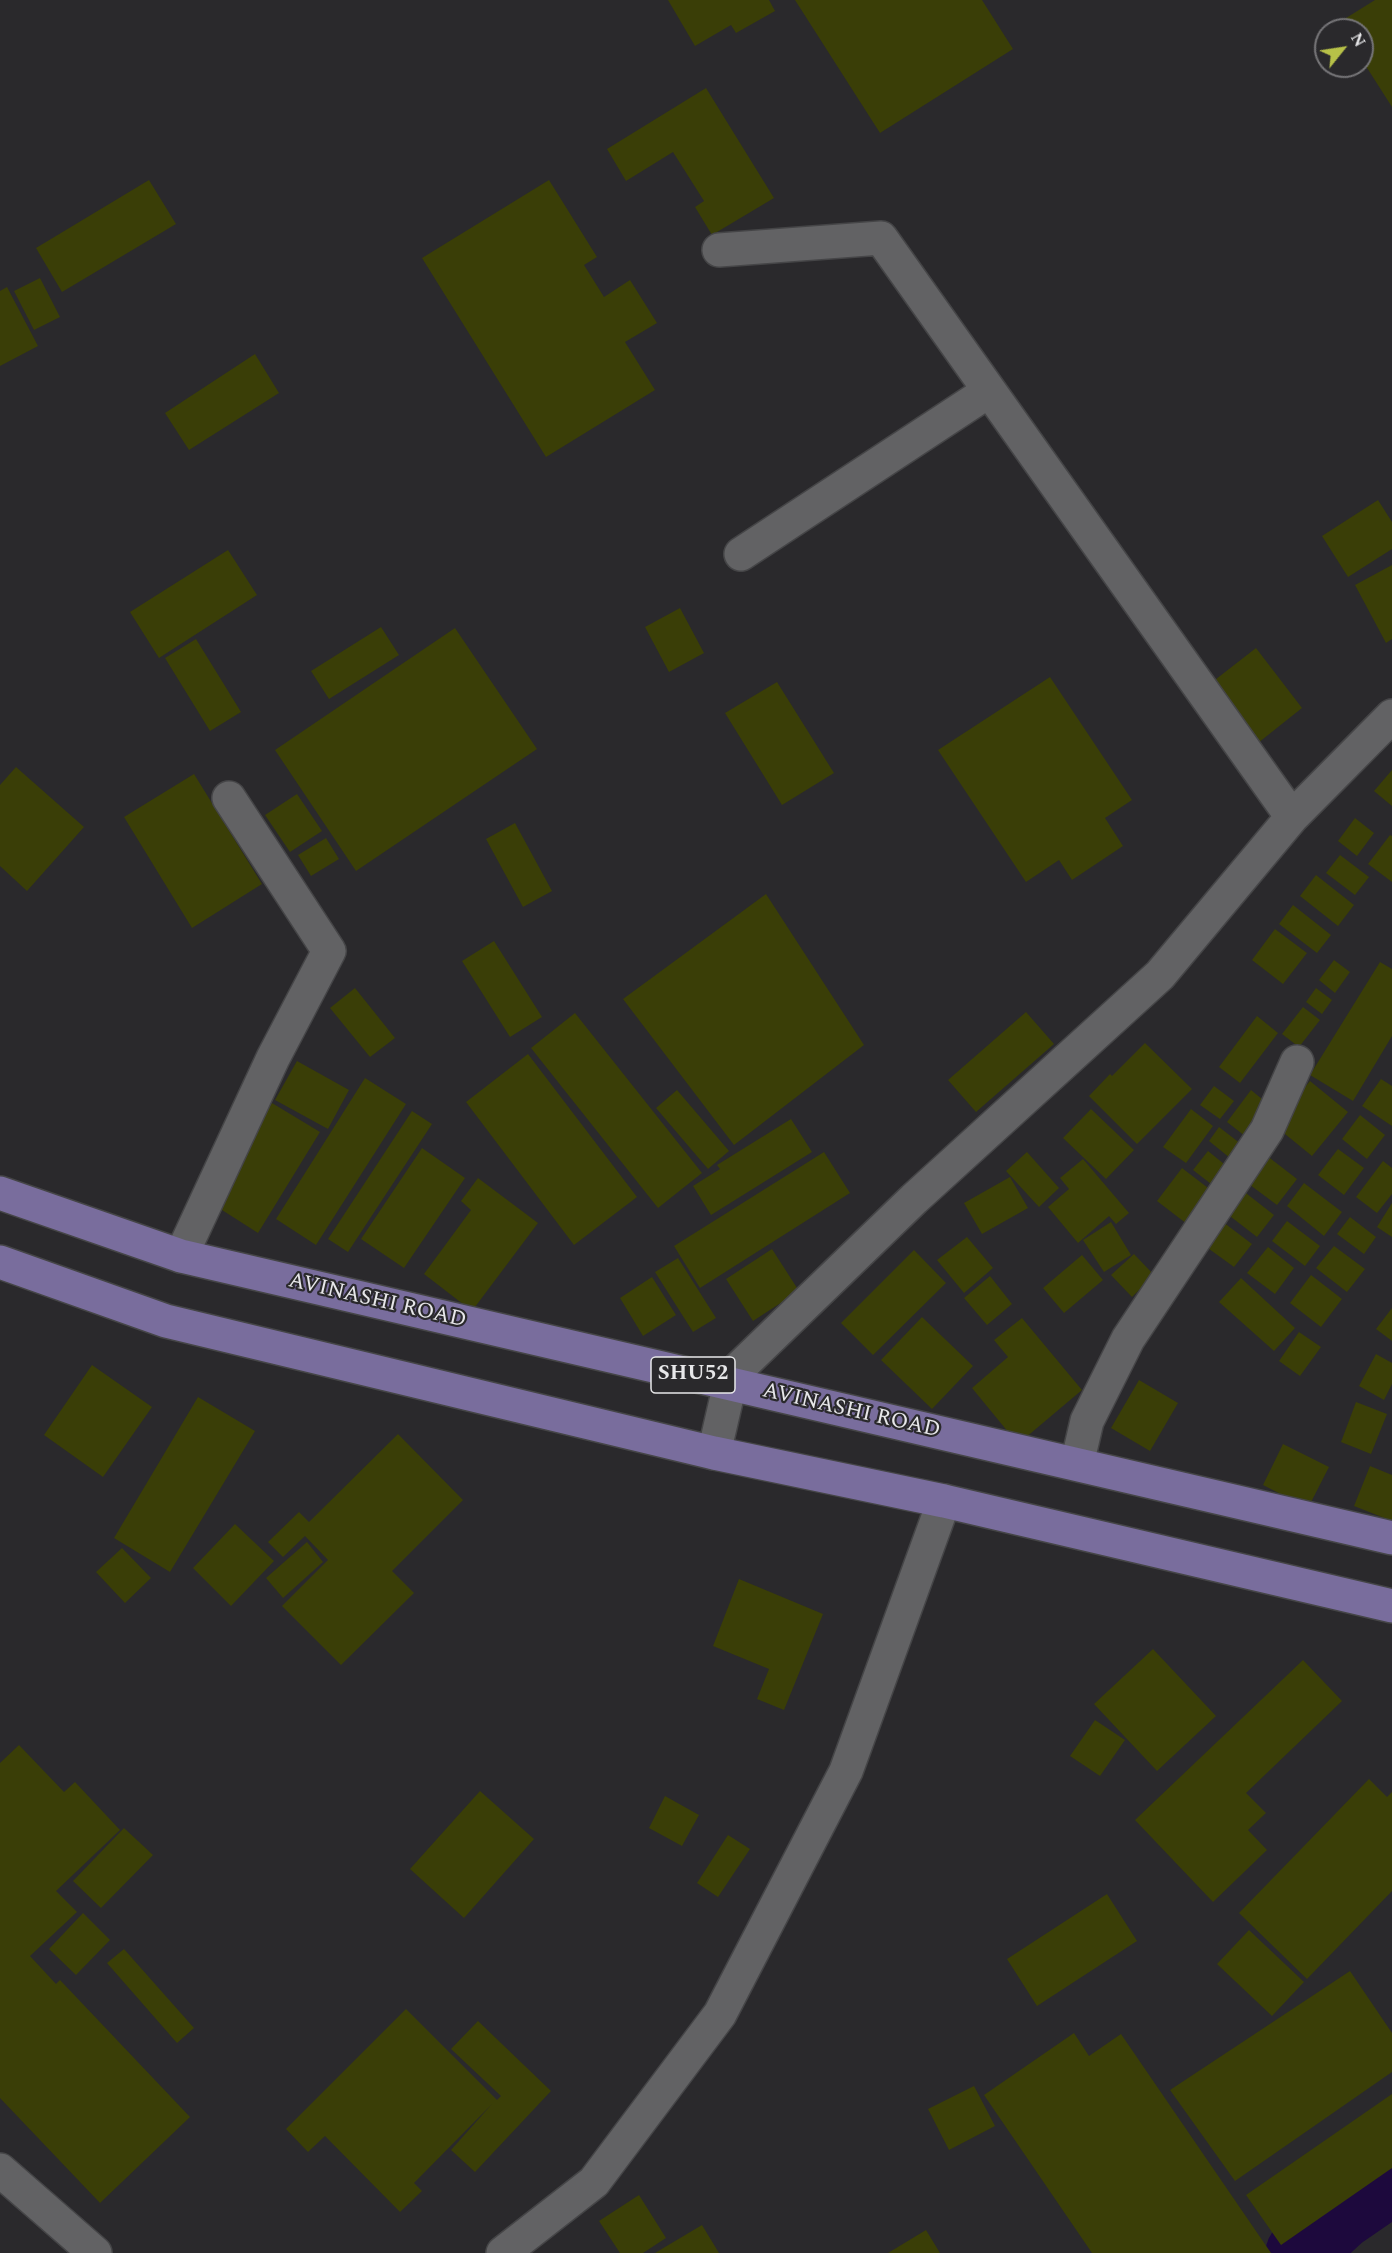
<!DOCTYPE html>
<style>
body{margin:0}
#map{position:relative;width:1392px;height:2253px;overflow:hidden;background:#2a292c;font-family:Spectral,serif}
canvas{display:block}
.north{position:absolute;left:1314px;top:18px;width:60px;height:60px;box-sizing:border-box;background:#2a292c;border:2px solid #767578;border-radius:50%;rotate:60deg;font-size:16px;font-weight:700;line-height:24px;text-align:center;color:#e7e7e9}
.north::after{content:'';display:block;margin:auto;width:21px;height:27px;background:#b7c148;clip-path:polygon(50% 0,100% 100%,50% 72%,0 100%)}
</style>
<div id="map">
<canvas width="1392" height="2253"></canvas>
<div class="north">N</div>
</div>
<script>
const ctx = document.querySelector('canvas').getContext('2d');
ctx.lineJoin = 'round';
const poly = rows => new Path2D(rows.map(r => 'M' + r).join(''));
function strokePath(path, color, width, dash) { ctx.strokeStyle = color; ctx.lineWidth = width; ctx.lineCap = dash ? 'butt' : 'round'; ctx.setLineDash(dash || []); ctx.stroke(path); }
function fill(path, color) { ctx.fillStyle = color; ctx.fill(path, 'evenodd'); }
function write(font, color, halo, rows, align = 'center') {
  ctx.font = font + ' Spectral,serif'; ctx.lineWidth = 4.5; ctx.setLineDash([]); ctx.textBaseline = 'middle'; ctx.strokeStyle = halo; ctx.fillStyle = color; for (const [text, x, y, turn = 0] of rows) {
    ctx.save(); ctx.translate(x, y); ctx.rotate((+turn || 0) * Math.PI / 180); ctx.textAlign = isNaN(turn) ? turn : align; if (halo) ctx.strokeText(text, 0, 0); ctx.fillText(text, 0, 0); ctx.restore();
  }
}
strokePath(poly([
 [1300,2253,1340,2216,1392,2180]
]), '#1d093d', 69);
fill(poly([
 [668,0,769,0,775,11,736,33,731,25,695,46],
 [795,0,982,0,1013,49,880,133],
 [1375,0,1392,0,1392,107,1362,60,1362,30,1343,30,1338,23],
 [706,88,774,198,712,235,695,207,704,201,673,152,626,181,607,149],
 [149,180,176,224,62,292,36,248],
 [549,180,597,257,584,265,604,297,630,280,657,323,625,342,655,390,546,457,422,258],
 [40,278,60,317,34,330,14,291],
 [7,287,38,346,0,366,0,291],
 [255,354,279,393,189,450,165,413],
 [1378,500,1392,522,1392,549,1348,577,1322,536],
 [228,550,257,595,159,658,130,612],
 [1392,565,1392,639,1386,643,1355,585],
 [680,608,704,653,669,672,645,627],
 [381,627,399,655,329,699,311,671],
 [455,628,537,749,356,871,275,750],
 [196,639,241,712,210,731,165,658],
 [1256,648,1302,708,1258,743,1211,683],
 [1050,677,1132,800,1105,818,1123,846,1072,880,1059,860,1026,882,938,750],
 [777,682,834,773,782,805,725,713],
 [16,767,84,827,27,891,0,866,0,785],
 [1392,770,1392,806,1374,791],
 [194,774,262,884,192,928,124,817],
 [297,794,322,831,290,852,265,815],
 [1355,818,1374,833,1357,856,1338,841],
 [515,823,552,891,523,907,486,839],
 [1390,835,1392,836,1392,882,1368,864],
 [326,838,339,859,311,876,298,855],
 [1340,855,1369,877,1355,895,1326,873],
 [1316,875,1354,905,1338,926,1300,896],
 [766,894,864,1045,734,1145,623,999],
 [1293,905,1331,935,1317,953,1279,924],
 [1275,929,1307,953,1283,984,1252,960],
 [494,941,542,1017,510,1037,462,961],
 [1334,960,1350,972,1335,993,1319,980],
 [1380,962,1392,969,1392,1036,1353,1101,1310,1075],
 [355,988,395,1038,370,1057,330,1008],
 [1316,988,1332,1000,1322,1014,1306,1002],
 [1303,1007,1320,1020,1299,1047,1282,1034],
 [1026,1012,1054,1044,976,1112,948,1080],
 [575,1013,702,1173,658,1208,531,1048],
 [1257,1016,1278,1033,1240,1083,1219,1067],
 [1145,1043,1192,1089,1137,1144,1089,1096,1110,1074,1112,1076],
 [528,1054,637,1197,574,1245,466,1102],
 [297,1061,349,1090,328,1129,275,1100],
 [365,1078,406,1104,316,1245,276,1219],
 [1381,1079,1392,1086,1392,1126,1362,1106],
 [1310,1081,1348,1112,1312,1156,1274,1125],
 [1214,1086,1234,1101,1220,1119,1200,1105],
 [677,1090,729,1151,708,1169,656,1108],
 [1251,1090,1268,1104,1245,1136,1227,1122],
 [272,1103,320,1132,258,1233,211,1203],
 [1091,1109,1134,1150,1106,1179,1063,1138],
 [1191,1109,1213,1126,1186,1163,1163,1147],
 [412,1111,432,1124,348,1252,328,1239],
 [1360,1115,1385,1135,1367,1159,1342,1139],
 [791,1119,812,1152,711,1215,693,1186,720,1169,717,1165],
 [1219,1127,1241,1144,1230,1158,1209,1141],
 [422,1148,465,1178,404,1268,361,1239],
 [1338,1149,1364,1168,1344,1195,1318,1175],
 [1208,1151,1229,1168,1215,1187,1193,1170],
 [824,1152,850,1193,700,1288,674,1246],
 [1027,1152,1059,1188,1039,1207,1006,1171],
 [1262,1152,1297,1179,1277,1205,1242,1179],
 [1083,1159,1129,1213,1116,1224,1109,1216,1078,1243,1048,1207,1069,1189,1060,1178],
 [1383,1161,1392,1168,1392,1194,1377,1213,1356,1197],
 [1182,1168,1212,1191,1187,1224,1157,1201],
 [1010,1177,1028,1208,982,1234,964,1203],
 [478,1178,538,1223,472,1311,424,1274,471,1210,461,1201],
 [1304,1183,1342,1212,1324,1236,1287,1206],
 [1242,1190,1274,1215,1257,1237,1226,1213],
 [1392,1203,1392,1237,1377,1227],
 [1350,1217,1376,1237,1364,1254,1337,1234],
 [1287,1221,1320,1246,1305,1266,1272,1241],
 [1111,1222,1131,1255,1104,1272,1083,1240],
 [1223,1222,1252,1244,1234,1267,1205,1246],
 [967,1237,993,1268,964,1293,937,1260],
 [1334,1246,1365,1269,1347,1292,1316,1268],
 [1268,1247,1294,1268,1275,1294,1247,1273],
 [772,1249,799,1291,753,1321,726,1279],
 [914,1250,946,1283,873,1355,841,1323],
 [1134,1254,1154,1275,1132,1297,1111,1275],
 [1082,1255,1103,1280,1064,1313,1043,1288],
 [678,1258,716,1318,693,1332,655,1272],
 [1311,1275,1342,1299,1321,1327,1290,1303],
 [990,1276,1012,1304,987,1325,964,1298],
 [652,1277,676,1315,643,1336,620,1298],
 [1241,1278,1295,1328,1274,1351,1219,1302],
 [1392,1308,1392,1341,1376,1329],
 [922,1317,973,1366,932,1409,881,1360],
 [1022,1318,1082,1390,1018,1444,972,1388,1008,1357,994,1340],
 [1299,1332,1321,1347,1300,1376,1279,1361],
 [1376,1354,1392,1363,1392,1384,1384,1400,1359,1386],
 [92,1365,152,1407,103,1477,44,1435],
 [1139,1380,1178,1403,1150,1451,1111,1428],
 [198,1397,255,1431,170,1572,114,1538],
 [1356,1402,1387,1414,1371,1454,1341,1442],
 [398,1434,463,1500,392,1571,414,1593,341,1665,282,1606,328,1560,305,1536,283,1557,268,1542,299,1512,309,1522],
 [1283,1444,1329,1467,1308,1508,1263,1485],
 [1370,1466,1392,1475,1392,1521,1354,1506],
 [235,1524,274,1561,231,1606,193,1568],
 [307,1542,323,1562,283,1598,266,1578],
 [122,1548,151,1578,125,1603,96,1572],
 [739,1579,823,1614,784,1710,757,1699,769,1669,713,1646],
 [1153,1649,1216,1716,1157,1771,1094,1704],
 [1303,1660,1342,1701,1246,1793,1266,1813,1248,1830,1267,1850,1213,1902,1135,1820],
 [1095,1720,1125,1740,1100,1776,1070,1756],
 [19,1745,64,1792,75,1782,120,1830,56,1891,77,1912,30,1956,56,1984,60,1980,190,2117,100,2203,0,2098,0,1763],
 [1369,1779,1387,1797,1392,1792,1392,1891,1307,1979,1239,1913],
 [480,1791,534,1839,464,1918,410,1869],
 [665,1796,699,1815,682,1846,649,1828],
 [124,1828,153,1855,101,1908,73,1881],
 [728,1835,750,1849,718,1897,697,1883],
 [1107,1894,1137,1941,1037,2006,1007,1959],
 [83,1913,110,1940,76,1975,49,1949],
 [1249,1930,1304,1982,1272,2016,1217,1964],
 [124,1949,194,2028,177,2043,107,1963],
 [1350,1971,1392,2033,1392,2072,1235,2181,1170,2090],
 [406,2009,497,2100,501,2096,451,2049,478,2021,551,2091,475,2172,451,2150,492,2104,414,2183,422,2191,400,2212,325,2136,308,2152,286,2129],
 [1074,2033,1089,2056,1121,2034,1271,2253,1092,2253,984,2095],
 [974,2086,995,2126,949,2150,928,2109],
 [1392,2094,1392,2168,1281,2245,1246,2195],
 [639,2195,666,2238,643,2253,620,2253,599,2221],
 [702,2225,719,2253,655,2253],
 [926,2230,940,2253,888,2253]
]), '#3a3e07');
const street = poly([
 [719,250,881,238,1292,817],
 [741,554,989,391],
 [181,1256,273,1058,329,951,229,798],
 [714,1453,732,1375,914,1199,1160,975,1292,817,1392,716],
 [1077,1464,1087,1421,1128,1339,1267,1130,1297,1062],
 [0,2170,95,2253],
 [503,2253,594,2182,720,2014,846,1771,944,1501]
]);
const primary = poly([
 [0,1193,181,1256,1392,1538],
 [0,1262,166,1321,714,1453,944,1501,1392,1606]
]);
strokePath(street, '#454547', 36);
strokePath(primary, '#454547', 36);
strokePath(street, '#626264', 33);
strokePath(primary, '#796d9d', 33);
for (const [x, y, w] of [
 [693,1375,84]
]) { const box = new Path2D(); box.roundRect(x - w / 2, y - 18, w, 36, 4.5); ctx.fillStyle = '#2a292c'; ctx.fill(box); strokePath(box, '#e7e7e9', 1.5); }
write('bold 21px', '#e7e7e9', null, [
 ["SHU52",693,1375]
]);
write('22px', '#e7e7e9', '#2a292c', [
 ["AVINASHI ROAD",377,1302,13],
 ["AVINASHI ROAD",851,1412,13]
]);
</script>
